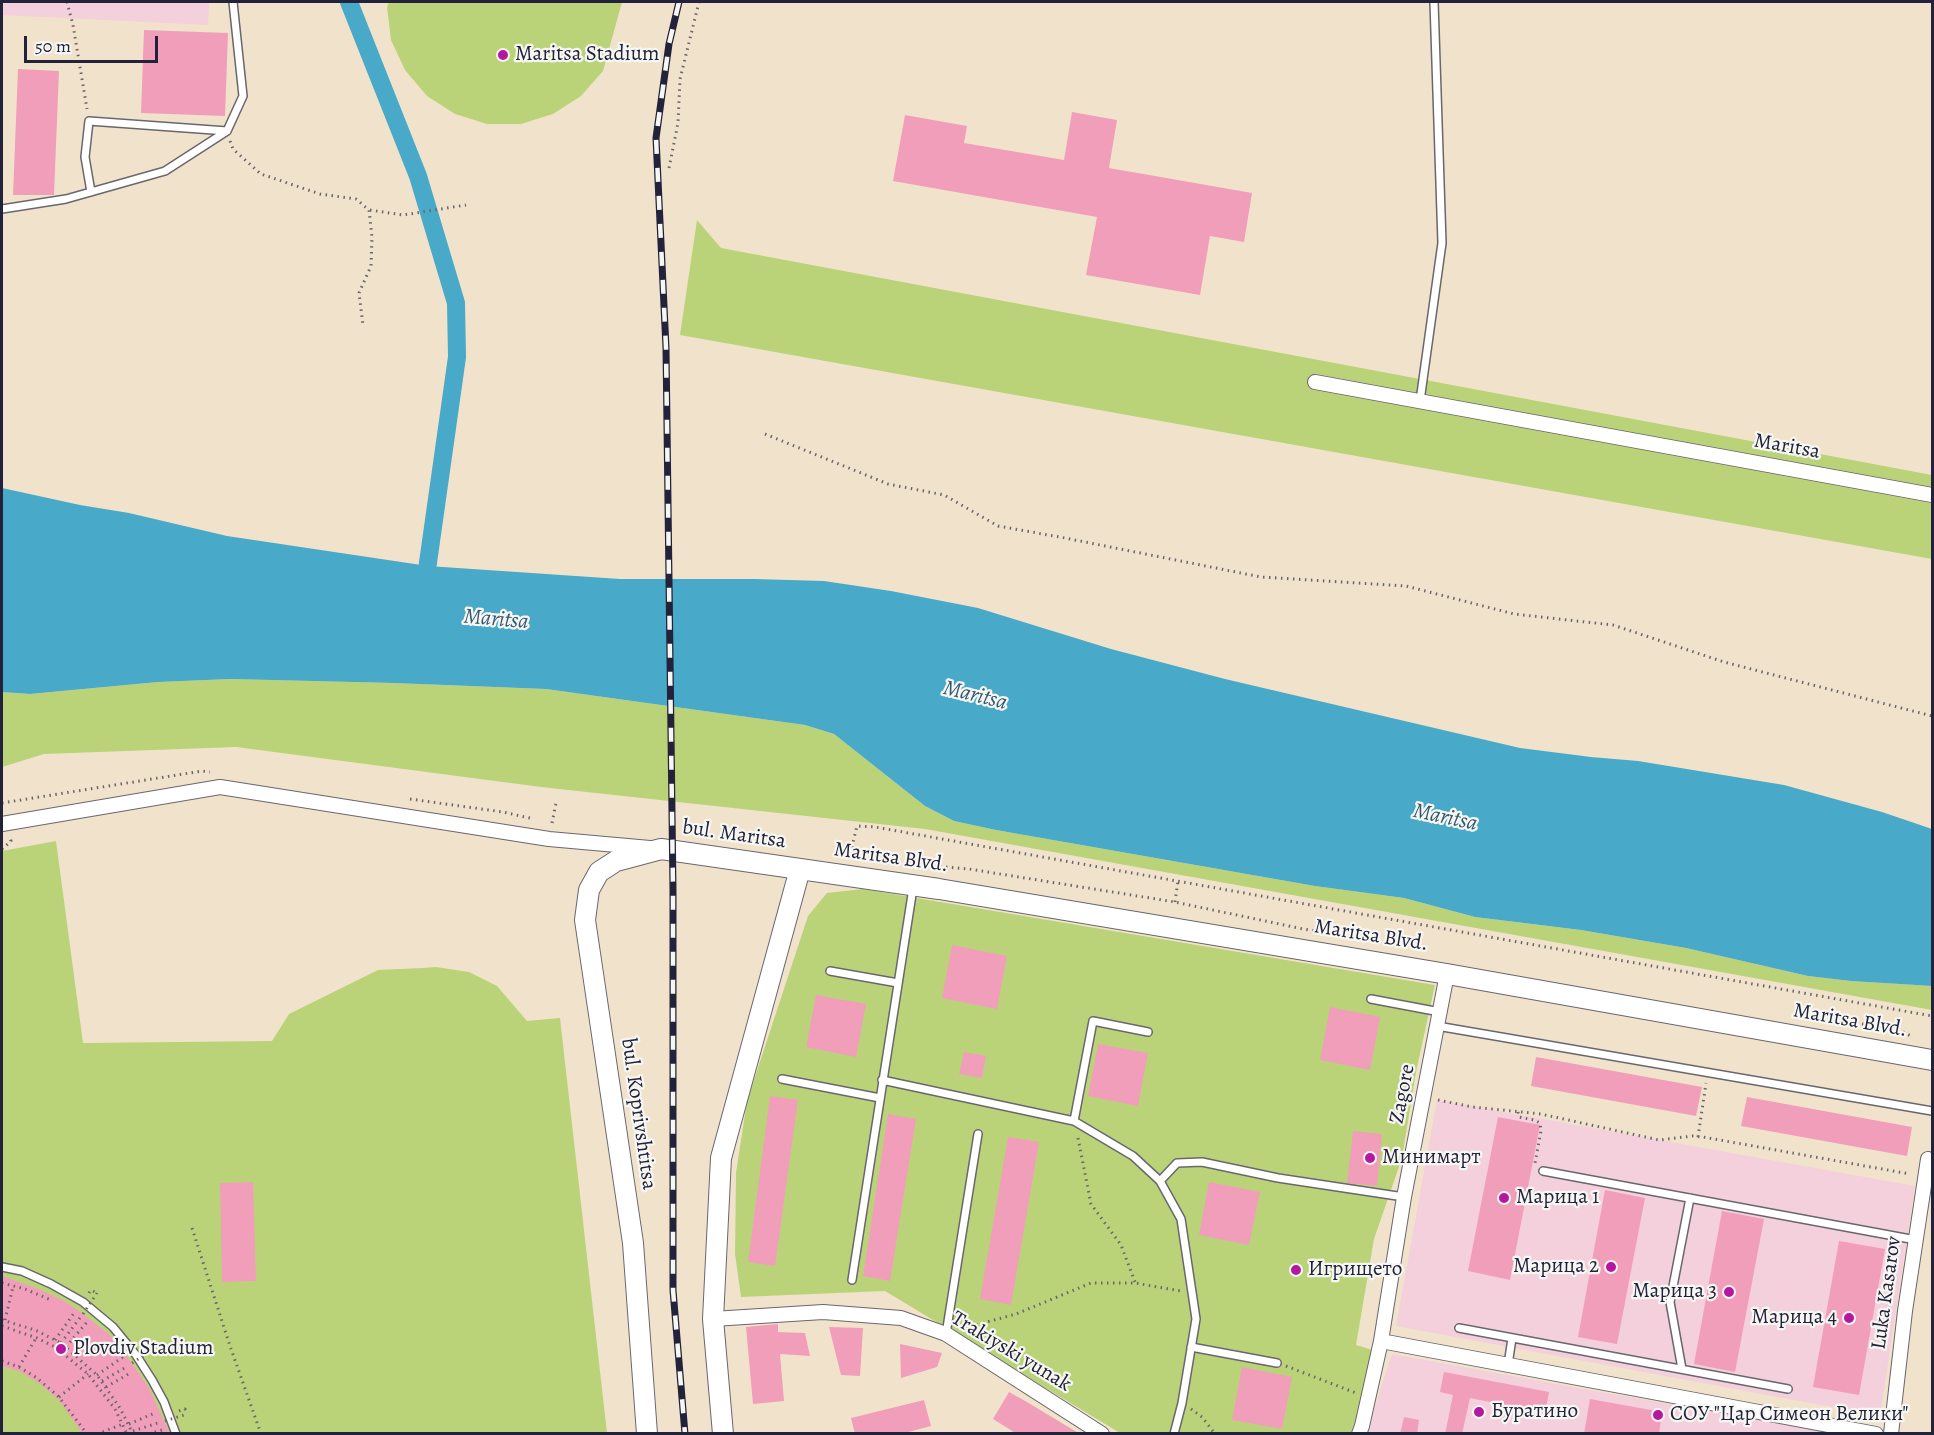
<!DOCTYPE html>
<meta charset="utf-8">
<style>
body{margin:0}
#map{position:relative;width:1934px;height:1435px;overflow:hidden;background:#f1e3cb;font-family:Alegreya,serif}
canvas{display:block}
.frame{position:absolute;inset:0;border:3px solid #22223b;pointer-events:none}
.scale{position:absolute;left:24px;top:36px;width:134px;height:27px;box-sizing:border-box;border:3px solid #22223b;border-top:0;padding-left:8px;font-size:18px;line-height:21px;white-space:nowrap;color:#22223b;-webkit-text-stroke:4px #f6f6f2;paint-order:stroke}
</style>
<div id="map">
<canvas width="1934" height="1435"></canvas>
<div class="frame"></div>
<div class="scale">50 m</div>
</div>
<script>
const ctx = document.querySelector('canvas').getContext('2d');
ctx.lineJoin = 'round';
function fill(path, color) { ctx.fillStyle = color; ctx.fill(path, 'evenodd'); }
const poly = rows => new Path2D(rows.map(r => 'M' + r).join(''));
function strokePath(path, color, width, dash) { ctx.strokeStyle = color; ctx.lineWidth = width; ctx.lineCap = dash ? 'butt' : 'round'; ctx.setLineDash(dash || []); ctx.stroke(path); }
function write(font, color, halo, rows, align = 'center') {
  ctx.font = font + ' Alegreya,serif'; ctx.lineWidth = 4.5; ctx.setLineDash([]); ctx.textBaseline = 'middle'; ctx.strokeStyle = halo; ctx.fillStyle = color; for (const [text, x, y, turn = 0] of rows) {
    ctx.save(); ctx.translate(x, y); ctx.rotate((+turn || 0) * Math.PI / 180); ctx.textAlign = isNaN(turn) ? turn : align; if (halo) ctx.strokeText(text, 0, 0); ctx.fillText(text, 0, 0); ctx.restore();
  }
}
fill(poly([
 [2,2,209,2,208,25,2,15],
 [1437,1100,1915,1186,1880,1416,1396,1326],
 [1392,1354,1589,1390,1826,1431,1825,1434,1366,1434]
]), '#f4cfdc');
fill(poly([
 [389,2,622,2,603,71,581,96,553,114,521,124,487,124,455,114,427,96,405,70,391,40,387,7],
 [697,220,721,248,1932,475,1932,559,680,335],
 [230,679,394,683,546,689,805,725,834,734,925,806,954,821,996,830,1315,886,1404,898,1475,917,1581,930,1686,948,1808,976,1851,981,1932,986,1932,1010,925,829,541,787,236,747,44,754,2,767,2,692,30,694,158,682],
 [56,841,83,1043,272,1041,289,1014,378,970,423,968,436,967,469,972,497,986,527,1021,560,1018,607,1433,2,1434,2,851],
 [863,889,1435,985,1416,1072,1402,1158,1374,1239,1356,1345,1379,1352,1354,1433,1120,1433,885,1291,741,1297,735,1254,736,1173,747,1101,808,916,827,893]
]), '#bbd378');
fill(poly([
 [2,488,80,505,129,513,227,536,428,566,620,579,754,579,824,581,891,591,978,608,1111,649,1225,679,1520,748,1591,757,1638,761,1784,785,1882,812,1932,829,1932,986,1851,981,1808,976,1686,948,1581,930,1475,917,1404,898,1315,886,996,830,954,821,925,806,834,734,805,725,546,689,394,683,230,679,158,682,30,694,2,692]
]), '#49a9c8');
strokePath(poly([
 [349,2,418,176,456,303,457,357,424,591]
]), '#49a9c8', 18);
fill(poly([
 [144,30,228,33,225,116,141,113],
 [18,69,59,71,54,195,13,195],
 [1072,112,1117,120,1109,168,1252,193,1244,242,1210,236,1200,295,1086,275,1097,217,893,181,905,115,967,126,964,143,1064,160],
 [952,945,1007,956,997,1009,942,998],
 [816,995,866,1004,856,1057,806,1047],
 [1330,1007,1380,1017,1370,1070,1320,1060],
 [1098,1044,1148,1053,1138,1106,1088,1096],
 [964,1052,986,1056,982,1078,959,1074],
 [1536,1057,1702,1087,1696,1116,1531,1086],
 [770,1096,798,1100,775,1266,748,1262],
 [1747,1097,1912,1127,1907,1156,1741,1126],
 [888,1114,916,1119,890,1281,863,1276],
 [1498,1117,1540,1125,1510,1280,1468,1271],
 [1353,1131,1382,1134,1377,1186,1347,1183],
 [1008,1137,1039,1142,1011,1305,980,1299],
 [253,1182,256,1281,222,1282,220,1183],
 [1209,1182,1260,1192,1249,1245,1199,1235],
 [1605,1190,1645,1198,1617,1344,1578,1337],
 [1722,1211,1764,1219,1735,1372,1694,1364],
 [1839,1241,1885,1249,1859,1395,1813,1387],
 [2,1276,39,1289,66,1302,83,1314,110,1335,132,1363,149,1388,170,1434,83,1434,59,1400,39,1383,19,1371,2,1366],
 [778,1324,778,1332,805,1333,810,1356,780,1354,784,1401,753,1404,746,1327],
 [829,1327,863,1328,860,1376,841,1375],
 [900,1344,942,1353,937,1367,901,1378],
 [1242,1367,1292,1377,1282,1429,1232,1420],
 [1444,1372,1549,1392,1545,1413,1470,1398,1462,1434,1445,1434,1453,1395,1440,1392],
 [1009,1392,1027,1402,1080,1434,1017,1434,993,1419],
 [1590,1399,1662,1412,1659,1434,1584,1434],
 [924,1400,931,1426,901,1434,855,1434,851,1418],
 [1404,1417,1419,1420,1417,1434,1400,1434]
]), '#f19ebb');
const lane = poly([
 [91,192,85,157,89,121,227,131],
 [2,209,66,199,165,171,227,131,243,96,233,2],
 [1420,401,1442,243,1434,2],
 [830,971,898,983],
 [1371,999,1440,1012],
 [1437,1026,1932,1111],
 [782,1079,880,1098],
 [882,1080,1074,1121,1133,1156,1160,1181],
 [1074,1121,1093,1021,1148,1032],
 [1543,1171,1916,1240],
 [2,1267,22,1271,51,1284,83,1302,113,1327,136,1355,152,1380,164,1402,176,1434],
 [852,1280,913,888],
 [1459,1328,1788,1389],
 [946,1334,978,1134],
 [1191,1347,1277,1363],
 [1508,1365,1512,1338],
 [1682,1369,1670,1302,1690,1198],
 [1174,1434,1182,1403,1196,1319,1181,1219,1160,1181,1177,1163,1202,1162,1278,1178,1404,1197]
]);
const street = poly([
 [1315,382,1932,495],
 [2,824,220,787,549,839,650,848],
 [713,1319,823,1312,901,1318,946,1334,1102,1434],
 [1381,1341,1876,1434],
 [1359,1434,1362,1426,1381,1341,1404,1197,1447,974],
 [1891,1434,1905,1311,1928,1159]
]);
const secondary = poly([
 [647,1434,633,1243,585,920,589,890,599,872,616,861,661,849,939,889,1447,974,1932,1060],
 [723,1434,713,1319,721,1158,800,869]
]);
strokePath(lane, '#6a666d', 10);
strokePath(street, '#6a666d', 16);
strokePath(secondary, '#6a666d', 22);
strokePath(poly([
 [67,2,73,25,87,109],
 [230,141,233,149,261,174,320,194,356,199,369,210,372,237,371,266,359,293,363,325],
 [669,168,678,123,680,79,699,2],
 [370,210,403,215,466,205],
 [765,434,888,484,944,495,998,526,1065,538,1261,577,1406,586,1514,614,1613,625,1724,662,1932,716],
 [410,799,503,812,534,819],
 [2,803,202,771,210,772],
 [552,823,556,803],
 [2,849,11,841,10,837],
 [849,859,857,826,875,827,1932,1016],
 [910,864,969,869,1175,902,1303,929,1368,940],
 [1175,902,1178,881],
 [1838,1023,1856,1023,1897,1029,1913,1037],
 [1438,1100,1473,1107,1541,1114,1659,1140,1693,1136,1703,1137,1910,1174],
 [1518,1112,1519,1117,1534,1120,1540,1123,1541,1131,1535,1163],
 [1698,1137,1706,1083],
 [1078,1138,1091,1204,1121,1245,1135,1282],
 [192,1228,230,1346,261,1434],
 [2,1283,25,1289,51,1300],
 [89,1293,91,1290,97,1293],
 [2,1320,35,1330,61,1343,97,1375,120,1408,133,1434],
 [5,1320,13,1287],
 [2,1326,37,1338,55,1347,88,1374,115,1409,127,1434],
 [965,1328,1016,1314,1091,1283,1135,1283,1181,1291],
 [55,1340,74,1313,72,1312],
 [61,1343,82,1315],
 [66,1347,87,1322,89,1324],
 [145,1349,148,1346,151,1351],
 [2,1361,19,1367,37,1378,59,1397,87,1434],
 [1286,1366,1356,1393],
 [19,1367,36,1338],
 [97,1375,123,1357],
 [102,1381,128,1366],
 [106,1387,132,1372],
 [59,1397,88,1374],
 [1191,1409,1202,1417,1215,1434],
 [179,1411,185,1409,187,1414],
 [129,1424,155,1413],
 [133,1431,161,1422],
 [97,1434,123,1424],
 [149,1434,162,1430]
]), '#6a666d', 3, [1.5, 4.5]);
strokePath(lane, '#fff', 7);
strokePath(street, '#fff', 14);
strokePath(secondary, '#fff', 20);
const rail = poly([
 [679,2,669,44,656,138,666,348,673,890,673,1290,685,1434]
]);
strokePath(rail, '#22223b', 7);
strokePath(rail, '#f6f6f2', 4.5, [14]);
strokePath(poly([
 [83,1314,97,1293],
 [132,1363,151,1351],
 [165,1421,187,1414]
]), '#6a666d', 3, [1.5, 4.5]);
for (const [x, y, r, color] of [
 [503,55,6,"#b5179e"],
 [1370,1158,6,"#b5179e"],
 [1504,1198,6,"#b5179e"],
 [1611,1267,6,"#b5179e"],
 [1296,1270,6,"#b5179e"],
 [1729,1292,6,"#b5179e"],
 [1849,1318,6,"#b5179e"],
 [61,1349,6,"#b5179e"],
 [1479,1412,6,"#b5179e"],
 [1658,1415,6,"#b5179e"]
]) { const dot = new Path2D(); dot.arc(x, y, r, 0, 2 * Math.PI); ctx.fillStyle = color; ctx.fill(dot); strokePath(dot, '#f6f6f2', 2); }
write('21px', '#22223b', '#f6f6f2', [
 ["Maritsa Stadium",515,55],
 ["Минимарт",1382,1158],
 ["Марица 1",1516,1198],
 ["Марица 2",1599,1267,"right"],
 ["Игрището",1308,1270],
 ["Марица 3",1717,1292,"right"],
 ["Марица 4",1837,1318,"right"],
 ["Plovdiv Stadium",73,1349],
 ["Буратино",1491,1412],
 ["СОУ \"Цар Симеон Велики\"",1670,1415]
], 'left');
write('21px', '#22223b', '#f6f6f2', [
 ["Maritsa",1787,447,10],
 ["bul. Maritsa",734,835,8],
 ["Maritsa Blvd.",891,858,8],
 ["Maritsa Blvd.",1371,936,9],
 ["Maritsa Blvd.",1850,1021,10],
 ["Zagore",1403,1094,-79],
 ["bul. Koprivshtitsa",638,1114,82],
 ["Luka Kasarov",1887,1293,-82],
 ["Trakiyski yunak",1011,1352,31]
]);
write('italic 22px', '#325873', '#f6f6f2', [
 ["Maritsa",496,620,5],
 ["Maritsa",975,696,14],
 ["Maritsa",1445,818,12]
]);
</script>
